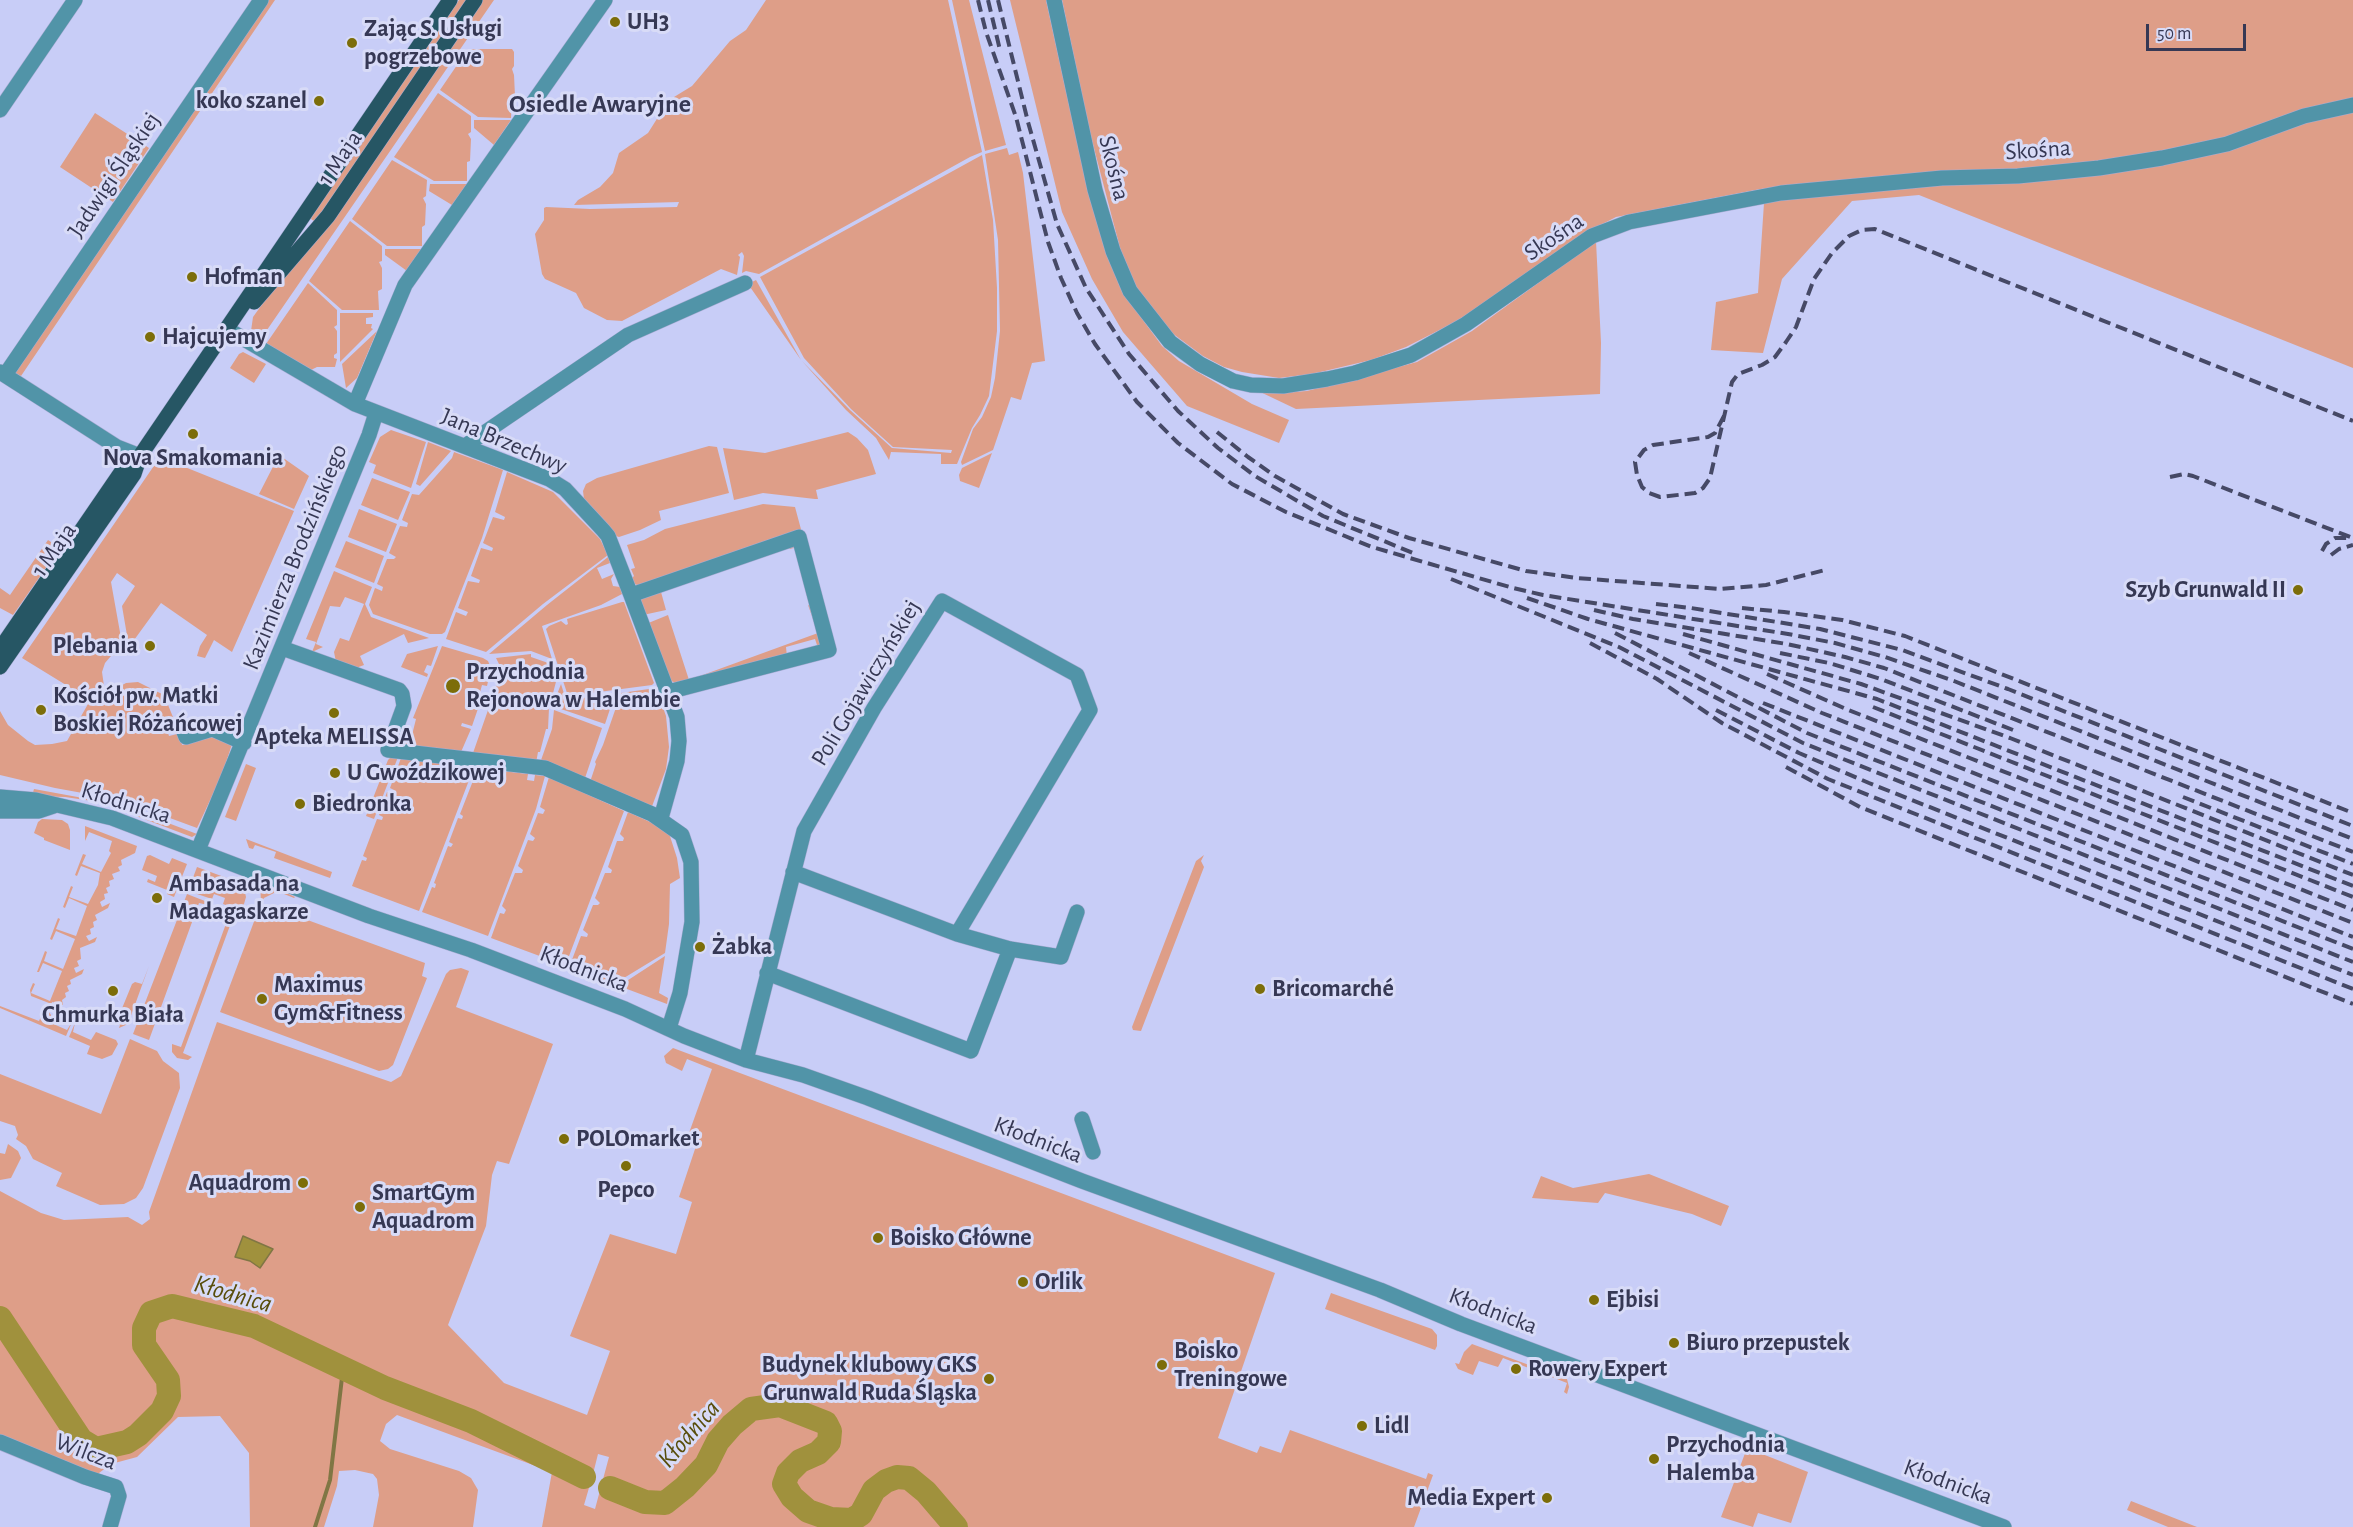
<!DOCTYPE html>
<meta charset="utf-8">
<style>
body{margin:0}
#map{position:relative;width:2353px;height:1527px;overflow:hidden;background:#c8cdf7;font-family:"Alegreya Sans",sans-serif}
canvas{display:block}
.scale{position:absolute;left:2146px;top:24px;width:100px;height:27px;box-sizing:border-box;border:3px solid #363854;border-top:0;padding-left:8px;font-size:18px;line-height:21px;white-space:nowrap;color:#363854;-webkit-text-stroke:4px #d8dbf7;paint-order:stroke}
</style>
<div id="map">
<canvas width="2353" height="1527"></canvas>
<div class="scale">50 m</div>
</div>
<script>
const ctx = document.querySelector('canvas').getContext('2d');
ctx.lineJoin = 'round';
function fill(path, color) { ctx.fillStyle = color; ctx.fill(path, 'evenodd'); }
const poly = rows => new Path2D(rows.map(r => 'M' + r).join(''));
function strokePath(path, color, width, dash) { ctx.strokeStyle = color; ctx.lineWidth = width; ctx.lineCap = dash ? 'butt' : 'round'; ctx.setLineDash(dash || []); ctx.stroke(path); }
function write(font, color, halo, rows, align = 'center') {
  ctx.font = font + ' "Alegreya Sans",sans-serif'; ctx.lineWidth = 6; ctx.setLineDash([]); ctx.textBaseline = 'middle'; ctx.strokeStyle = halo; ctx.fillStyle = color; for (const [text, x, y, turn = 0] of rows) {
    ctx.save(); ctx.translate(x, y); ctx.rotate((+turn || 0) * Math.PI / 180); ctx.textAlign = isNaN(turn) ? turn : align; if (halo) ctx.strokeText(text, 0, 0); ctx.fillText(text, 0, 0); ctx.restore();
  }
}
fill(poly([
 [267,0,275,0,21,376,15,373],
 [459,0,467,0,317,219,314,221,311,219,312,215],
 [483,0,494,0,258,343,251,331,253,317,271,292,331,223],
 [766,0,948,0,982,152,970,157,759,274,746,271,742,273,744,256,742,252,738,255,740,257,737,275,721,269,622,321,607,320,584,308,576,293,545,279,542,274,535,234,544,220,544,208,546,207,590,209,677,207,679,202,574,205,578,200,600,187,613,173,619,153,648,133,660,114,674,97,692,86,730,41,746,30],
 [952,0,969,0,1006,145,985,151],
 [1010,0,1046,0,1088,191,1124,294,1162,346,1179,361,1252,404,1289,420,1279,443,1187,406,1123,332,1092,279,1062,212],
 [1062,0,2353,0,2353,99,2227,137,2096,164,1761,189,1616,217,1587,232,1463,318,1406,347,1371,360,1312,374,1279,378,1242,372,1224,367,1203,356,1172,333,1134,285,1120,248,1090,133],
 [468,49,512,49,514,52,514,66,512,69,514,75,515,96,512,98,511,118,478,117,440,90],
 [438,93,471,116,471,132,468,134,471,139,470,161,467,162,467,181,434,181,394,157],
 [2353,109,2353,368,1919,195,1852,201,1782,279,1763,353,1711,350,1716,302,1758,293,1764,203,1779,199,1943,185,2017,181,2306,122],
 [95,113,149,148,113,202,60,167],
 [474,120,511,120,494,145,474,128],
 [1007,148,1009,155,1018,152,1023,173,1045,361,1032,363,1021,400,1011,397,993,450,962,465,961,462,973,429,982,417,991,397,995,378,1000,331,998,240,985,154],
 [982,155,993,220,997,288,997,331,989,396,980,415,972,428,957,464,941,464,941,454,891,452,889,460,876,438,846,410,802,361,850,410,892,448,951,453,952,450,893,447,851,409,804,358,760,277],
 [392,160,427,180,426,196,423,198,426,204,425,225,422,227,422,246,387,246,352,219],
 [430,184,467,184,452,205,429,191],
 [350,221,382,246,382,261,379,262,382,268,382,289,378,291,379,310,342,310,309,281],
 [1596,241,1601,343,1600,394,1296,409,1254,389,1278,393,1307,391,1417,362,1472,331],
 [385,249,422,249,407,271,385,255],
 [756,280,801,360,748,284],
 [308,283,337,310,337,325,334,327,337,331,337,353,334,355,334,358,337,359,335,367,317,367,311,370,266,344],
 [340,313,373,313,373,317,366,318,366,324,372,324,371,328,373,329,340,362],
 [377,331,357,378,346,388,342,364],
 [243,352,266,364,254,383,230,368,239,354],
 [391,430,426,442,411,488,373,473,376,465,369,462,380,437],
 [848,432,857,438,868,450,876,474,816,490,818,499,815,499,763,493,734,500,723,448,765,453],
 [428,442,451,451,420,486,416,484],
 [709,446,717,447,729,493,659,511,661,520,640,530,619,537,613,535,584,499,583,491,586,484,597,478],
 [454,452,503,470,482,538,445,632,442,634,430,634,373,614,369,605,375,588,382,591,383,587,377,584,387,559,394,559,396,557,389,553,400,526,407,527,408,523,402,520,412,494,419,495,452,458],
 [992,453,979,488,960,481,959,475,962,468],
 [279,455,309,476,294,509,259,494],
 [160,457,294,511,232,652,214,640,205,658,197,656,200,646,207,635,161,603,129,647,122,606,135,586,117,573,111,582,123,649,118,655,111,656,105,663,102,672,104,686,79,693,22,658],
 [507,472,553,492,600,539,608,555,543,604,486,652,446,639,456,612,466,616,468,612,458,608,468,581,479,583,480,580,471,576,481,548,492,551,493,548,483,543,493,517,504,520,505,517,495,512],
 [372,478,410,492,398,520,361,505],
 [763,504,795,507,802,533,639,586,629,581,634,576,631,569,635,568,627,545,644,540,665,529],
 [359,509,397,524,386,552,348,537],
 [48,540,60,548,13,615,0,608,0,588,10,595],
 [346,541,384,556,374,583,335,567],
 [790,545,797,547,790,549,789,548,661,592,666,610,643,615,640,596],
 [608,557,610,563,597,568,602,579,614,574,611,579,613,586,620,587,622,594,601,605,542,626,552,659,531,651,489,654,547,605],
 [334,571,372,587,365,604,371,617,429,638,408,643,404,634,360,656,364,665,356,668,336,662,334,652,340,638,349,641,364,604,345,597,340,607,330,606,316,644,323,647,312,652,316,642,306,639],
 [622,602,624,602,654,683,652,685,568,696,546,629,549,626,561,621,566,625,568,624,567,619],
 [808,605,814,608,823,641,821,647,818,648,815,639,786,647,787,657,679,684,671,681,646,624,668,615,689,680,818,633],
 [438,646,431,666,427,665,424,672,428,674,427,677,401,667,407,654],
 [442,646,483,658,488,661,491,668,487,686,482,685,479,696,482,697,472,726,462,723,461,726,471,729,461,752,403,745,401,742,410,743,416,719,413,718],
 [531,654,531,657,554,665,558,674,551,701,547,706,549,708,548,729,546,729,540,752,538,752,536,763,473,753,501,673,501,668,496,658],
 [138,682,164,695,177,727,167,730,169,736,181,733,182,745,219,734,233,741,222,775,197,828,121,800,55,788,0,775,0,711,8,725,28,741,35,745,52,744,67,741,88,704,126,683],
 [561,684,566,700,615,694,605,724,555,707,553,705],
 [656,688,666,716,669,747,666,769,651,809,590,782,596,764,595,762,603,745,621,693],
 [554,710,602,728,585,778,540,763,552,729],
 [392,756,398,757,374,819,366,816,388,760],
 [401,758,473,767,471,775,419,911,352,886,362,860,366,861,367,858,363,856,377,819,382,820,383,817,379,815,387,792,393,793,394,790,390,788],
 [246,764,256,768,236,821,225,817],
 [478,768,528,774,527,780,534,781,535,775,545,776,536,809,488,936,422,912,432,887,435,888,436,884,434,883,448,846,451,847,453,844,449,842,458,818,462,819,463,816,460,814],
 [549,777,624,811,566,964,564,965,491,938,500,913,504,914,506,910,502,906,515,873,522,873,523,870,518,866,528,840,533,841,535,838,530,834,538,813,543,814,545,810,540,807],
 [34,789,121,805,197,834,192,837,99,802,65,797,32,796],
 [628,812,668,830,677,858,680,878,670,884,669,924,665,953,614,984,571,968,570,965,581,936,587,937,588,934,583,930,593,905,598,905,600,903,595,898,605,873,611,873,612,870,608,867,617,841,623,841,624,838,620,834],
 [42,819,62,820,68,824,70,830,70,850,44,840,44,838,34,833,38,822],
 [85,826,137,846,135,853,121,860,122,865,118,867,120,871,112,874,114,879,109,881,110,886,106,888,108,893,104,894,105,899,100,902,102,907,110,903,108,908,95,915,97,920,93,922,94,927,90,929,91,934,86,936,89,941,97,937,95,942,80,948,81,959,77,961,79,966,74,968,76,973,84,969,82,974,70,980,71,984,67,986,69,991,65,993,66,997,62,1000,63,1005,52,1002,49,1012,51,1015,49,1022,67,1030,72,1022,66,1036,0,1008,0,1006,39,1021,43,1012,46,1012,49,1003,31,996,30,990,33,983,35,984,31,993,50,1001,62,971,43,963,39,972,37,972,45,951,47,952,44,961,63,969,75,939,56,931,52,940,50,939,58,918,60,919,56,929,76,936,87,906,69,898,65,908,63,907,71,886,73,887,69,897,88,904,98,885,100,873,81,866,77,876,75,875,83,854,86,855,82,864,101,872,111,853,109,851,112,841,89,832,85,841],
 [246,839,332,872,330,878,274,858,276,852,255,845,253,849,249,848],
 [150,855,169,864,172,858,187,864,174,897,167,894,167,890,147,882,148,879,155,882,157,876,142,870,147,856],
 [1204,855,1201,861,1204,867,1141,1031,1133,1030,1132,1027,1196,861],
 [197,867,243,884,246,897,242,911,223,904,225,898,214,894,212,899,188,891],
 [260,880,295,897,294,898,279,892,274,893,264,898,261,903,425,963,422,976,427,978,393,1065,388,1069,379,1071,220,1012,261,903],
 [187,894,210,903,208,905,199,903,149,1040,133,1034],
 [231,910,235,912,183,1053,192,1057,188,1060,177,1058,172,1052,172,1044,181,1047],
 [665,956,659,993,668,998,667,1004,619,986],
 [149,966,128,1024,119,1028,120,1025,116,1023,132,984,135,982,142,984],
 [461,968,469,971,456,1007,553,1044,509,1164,497,1161,492,1175,486,1226,448,1325,504,1383,587,1415,610,1351,570,1336,610,1234,676,1254,692,1202,679,1197,699,1137,689,1133,712,1069,687,1059,682,1071,666,1063,664,1056,673,1048,1275,1273,1218,1438,1257,1453,1260,1446,1281,1453,1290,1430,1426,1479,1428,1473,1433,1475,1414,1527,542,1527,552,1472,397,1415,386,1424,380,1441,390,1449,459,1471,471,1478,478,1490,473,1527,373,1527,379,1495,377,1479,373,1474,355,1470,339,1471,337,1486,324,1527,250,1527,249,1453,220,1416,178,1417,137,1457,111,1464,99,1473,93,1473,0,1437,0,1324,80,1441,96,1450,128,1442,139,1435,163,1411,170,1396,169,1380,161,1364,145,1344,145,1328,152,1314,172,1307,253,1327,359,1378,472,1423,591,1481,584,1505,595,1509,609,1457,598,1454,592,1478,473,1421,384,1386,254,1325,172,1305,151,1312,143,1327,143,1346,158,1365,167,1381,168,1395,161,1411,137,1434,127,1441,97,1448,82,1439,0,1310,0,1191,41,1213,64,1220,128,1217,142,1225,150,1219,149,1212,217,1022,391,1082,401,1076,446,974,450,970],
 [75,1023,73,1032,91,1040,96,1032,116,1040,118,1044,112,1055,102,1059,87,1054,90,1046,69,1037],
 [130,1039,157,1051,163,1061,179,1073,180,1088,143,1188,136,1198,124,1204,100,1205,56,1186,62,1173,33,1159,26,1146,16,1139,18,1135,15,1126,0,1121,0,1074,101,1114],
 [8,1144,18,1151,21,1158,11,1178,0,1180,0,1153,5,1154],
 [1649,1174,1729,1206,1721,1226,1692,1214,1605,1193,1598,1203,1532,1198,1541,1176,1573,1188],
 [1331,1293,1432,1329,1437,1335,1437,1346,1435,1350,1325,1309],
 [1472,1344,1567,1379,1569,1387,1567,1394,1564,1392,1567,1383,1503,1358,1498,1367,1479,1361,1473,1375,1458,1369,1455,1363,1459,1364,1464,1352],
 [1747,1448,1808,1472,1791,1523,1758,1513,1753,1527,1721,1517],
 [2131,1501,2197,1527,2168,1527,2127,1510]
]), '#de9e88');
const water = poly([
 [243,1236,273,1249,260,1268,250,1261,235,1257,243,1236]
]);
fill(water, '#a0913d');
strokePath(water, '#807644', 1.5);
strokePath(poly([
 [315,1527,330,1480,343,1369]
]), '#807644', 4);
strokePath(poly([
 [0,1318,81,1440,96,1449,127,1442,138,1435,162,1411,169,1396,168,1380,144,1345,144,1328,151,1313,172,1306,254,1326,385,1388,471,1421,584,1477],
 [610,1488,645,1502,665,1503,685,1487,706,1465,718,1441,732,1425,751,1409,780,1405,826,1423,830,1431,829,1442,818,1453,800,1461,788,1473,784,1484,792,1497,808,1511,831,1519,852,1520,861,1514,874,1490,886,1481,897,1477,909,1478,926,1492,956,1527]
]), '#a0913d', 24);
const minor = poly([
 [1054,0,1095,190,1113,251,1130,291,1170,342,1200,364,1233,381,1251,385,1283,386,1327,379,1355,373,1411,355,1466,324,1592,236,1629,222,1781,193,1942,178,2018,176,2099,168,2162,158,2227,144,2304,116,2353,105],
 [0,110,75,0],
 [227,329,355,404,549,479,565,489,603,530,608,536,631,595,677,717,679,741,677,761,661,818],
 [0,372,117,447,140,456],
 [5,375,261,0],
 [355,404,405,285,605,0],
 [465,446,628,335,745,283],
 [631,595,799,537,829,650,668,692],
 [282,648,399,690,402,694,404,706,388,750,545,768,652,814,682,835,691,862,692,922,680,993,669,1028],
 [184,732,186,737,212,729,244,743],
 [0,797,36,800,112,818,369,916,471,950,625,1009,684,1036,746,1060,803,1075,868,1098,1082,1181,1380,1290,1461,1324,2004,1527],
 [0,811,39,811,54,806],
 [198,850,369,435,376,413],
 [793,872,957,934,1010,949,1061,957,1077,912],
 [767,973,971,1051,1010,949],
 [746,1060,804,831,874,708,942,601,1077,675,1090,710,957,934],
 [1082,1119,1093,1152],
 [0,1442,85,1477,116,1487,119,1496,110,1527]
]);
const major = poly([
 [254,302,328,216,475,0],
 [0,649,124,468,140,456],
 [0,667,134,474,140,456,450,0]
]);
strokePath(minor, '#a8acd3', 16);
strokePath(major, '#a8acd3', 16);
strokePath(minor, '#5194a8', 15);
strokePath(major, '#265664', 15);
strokePath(poly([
 [978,0,986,32,1016,117,1048,242,1061,278,1077,313,1095,344,1137,402,1178,443,1232,484,1286,512,1372,547,1513,588,1543,595,1788,634,1835,643,1885,657,1954,681,2353,839],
 [988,0,1000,50],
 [998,0,1028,122,1057,224,1086,288,1129,354,1178,411,1218,448,1255,476,1323,516,1413,553],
 [1724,416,1715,433,1708,437,1653,445,1644,450,1635,462,1637,475,1642,487,1649,493,1660,497,1695,493,1703,488,1710,478,1732,382,1738,374,1762,365,1775,357,1786,342,1796,327,1814,279,1832,253,1849,236,1862,230,1875,229,2353,421],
 [1217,432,1248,457,1275,476,1343,514,1409,538,1526,571,1577,578,1720,589,1766,585,1825,570],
 [2170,477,2184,474,2193,476,2353,538],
 [2322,551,2326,544,2335,538,2347,538],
 [2331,555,2339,549,2353,545],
 [1451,579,1619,647,1803,743,2353,962],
 [1527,598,1588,619,1877,699,2353,886],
 [1656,604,1691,608,1820,629,1902,650,2008,689,2353,826],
 [1742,608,1784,612,1842,620,1905,636,2353,813],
 [1594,610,1633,619,1787,644,1845,657,1884,668,2353,852],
 [1615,633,1807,733,2353,949],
 [1683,634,1861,684,2010,738,2353,875],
 [1590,643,1657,679,1722,723,1828,779,2353,989],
 [1689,653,1822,713,2353,923],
 [1780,653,1829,663,1881,679,2013,730],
 [1767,674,1846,709,2353,910],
 [1763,703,2353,937],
 [1873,707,2353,897],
 [1716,710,1799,753,1869,783,2353,975],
 [1786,767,1860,807,2353,1004],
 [2183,797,2353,864]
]), '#464966', 4, [12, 6]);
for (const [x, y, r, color] of [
 [615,22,6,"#7c6d09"],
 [352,43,6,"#7c6d09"],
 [319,101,6,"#7c6d09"],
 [192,277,6,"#7c6d09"],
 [150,337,6,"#7c6d09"],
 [193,434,6,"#7c6d09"],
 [2298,590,6,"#7c6d09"],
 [150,646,6,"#7c6d09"],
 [453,686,8,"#7c6d09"],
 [41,710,6,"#7c6d09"],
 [334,713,6,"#7c6d09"],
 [335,773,6,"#7c6d09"],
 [300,804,6,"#7c6d09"],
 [157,898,6,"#7c6d09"],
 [700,947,6,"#7c6d09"],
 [1260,989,6,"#7c6d09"],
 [113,991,6,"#7c6d09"],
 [262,999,6,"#7c6d09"],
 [564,1139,6,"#7c6d09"],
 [626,1166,6,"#7c6d09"],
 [303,1183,6,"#7c6d09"],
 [360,1207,6,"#7c6d09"],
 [878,1238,6,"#7c6d09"],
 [1023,1282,6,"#7c6d09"],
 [1594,1300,6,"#7c6d09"],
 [1674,1343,6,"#7c6d09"],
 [1162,1365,6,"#7c6d09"],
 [1516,1369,6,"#7c6d09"],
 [989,1379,6,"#7c6d09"],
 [1362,1426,6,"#7c6d09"],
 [1654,1459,6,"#7c6d09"],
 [1547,1498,6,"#7c6d09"]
]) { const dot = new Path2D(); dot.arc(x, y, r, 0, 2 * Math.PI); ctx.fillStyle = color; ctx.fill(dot); strokePath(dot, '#d8dbf7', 2); }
write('bold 24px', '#363854', '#d8dbf7', [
 ["UH3",627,22],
 ["Zając S. Usługi",364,29],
 ["pogrzebowe",364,57],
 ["koko szanel",307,101,"right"],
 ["Hofman",204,277],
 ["Hajcujemy",162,337],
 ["Nova Smakomania",193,458,"center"],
 ["Szyb Grunwald II",2286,590,"right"],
 ["Plebania",138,646,"right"],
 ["Przychodnia",466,672],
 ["Rejonowa w Halembie",466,700],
 ["Kościół pw. Matki",53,696],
 ["Boskiej Różańcowej",53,724],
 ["Apteka MELISSA",334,737,"center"],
 ["U Gwoździkowej",347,773],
 ["Biedronka",312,804],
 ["Ambasada na",169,884],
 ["Madagaskarze",169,912],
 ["Żabka",712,947],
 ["Maximus",274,985],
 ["Gym&Fitness",274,1013],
 ["Bricomarché",1272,989],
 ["Chmurka Biała",113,1015,"center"],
 ["POLOmarket",576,1139],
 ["Aquadrom",291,1183,"right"],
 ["Pepco",626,1190,"center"],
 ["SmartGym",372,1193],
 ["Aquadrom",372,1221],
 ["Boisko Główne",890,1238],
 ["Orlik",1035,1282],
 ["Ejbisi",1606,1300],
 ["Biuro przepustek",1686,1343],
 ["Boisko",1174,1351],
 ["Treningowe",1174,1379],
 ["Budynek klubowy GKS",977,1365,"right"],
 ["Grunwald Ruda Śląska",977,1393,"right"],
 ["Rowery Expert",1528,1369],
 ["Lidl",1374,1426],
 ["Przychodnia",1666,1445],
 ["Halemba",1666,1473],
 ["Media Expert",1535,1498,"right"]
], 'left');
write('24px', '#363854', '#d8dbf7', [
 ["Skośna",2038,150,-4],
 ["1 Maja",340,158,-56],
 ["Skośna",1114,168,76],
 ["Jadwigi Śląskiej",114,175,-56],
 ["Skośna",1554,237,-34],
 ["Jana Brzechwy",504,441,23],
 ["1 Maja",54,550,-55],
 ["Kazimierza Brodzińskiego",295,557,-68],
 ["Poli Gojawiczyńskiej",866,683,-59],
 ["Kłodnicka",126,803,17],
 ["Kłodnicka",584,969,21],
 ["Kłodnicka",1038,1140,21],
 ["Kłodnicka",1493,1311,21],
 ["Wilcza",86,1452,21],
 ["Kłodnicka",1948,1482,20]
]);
write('bold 26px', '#363854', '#d8dbf7', [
 ["Osiedle Awaryjne",600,104]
]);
write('italic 26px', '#584d0b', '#d8dbf7', [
 ["Kłodnica",233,1294,16],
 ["Kłodnica",689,1434,-49]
]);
</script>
